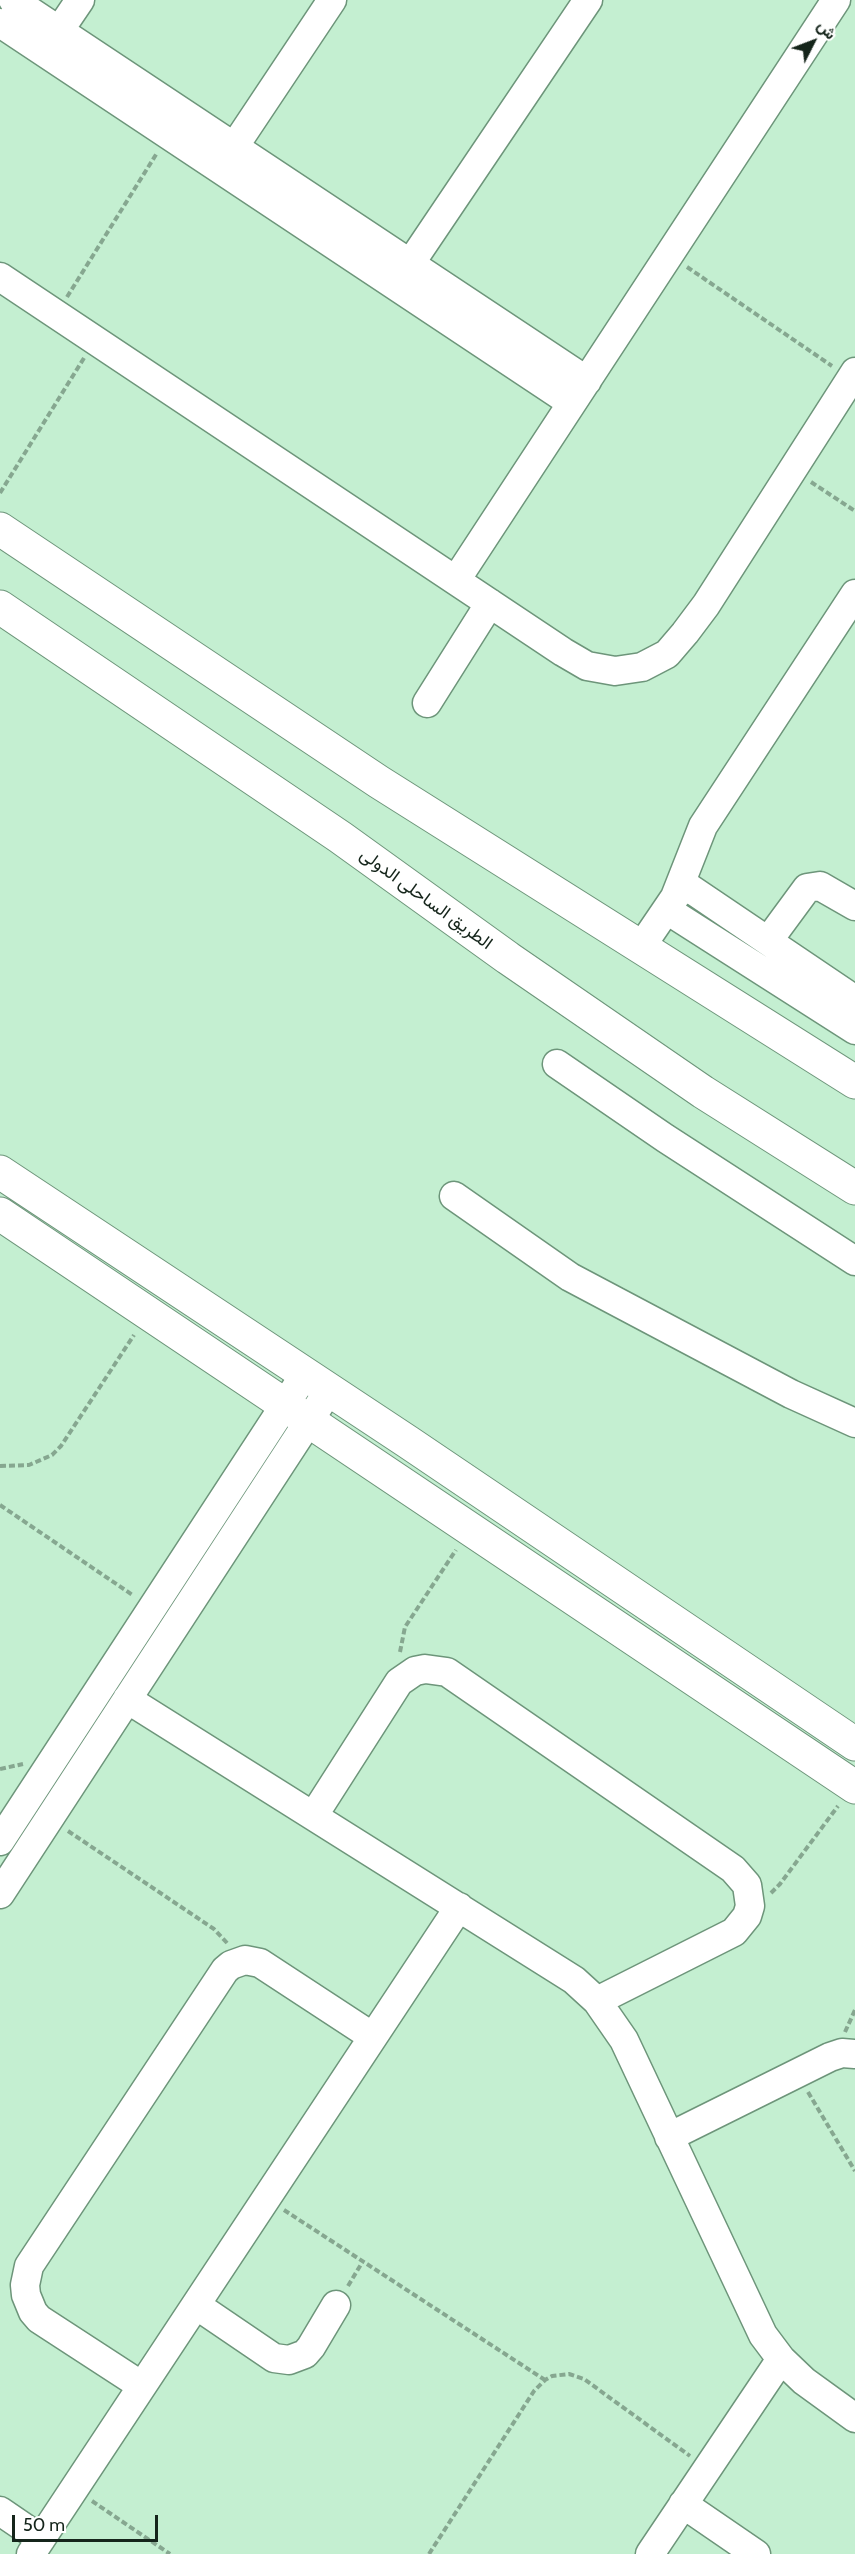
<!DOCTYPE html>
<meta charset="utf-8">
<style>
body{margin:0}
#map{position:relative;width:855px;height:2554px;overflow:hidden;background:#c4efd1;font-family:Cabin,Vazirmatn,sans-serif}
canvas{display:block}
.north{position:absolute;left:783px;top:12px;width:60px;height:60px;-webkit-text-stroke:4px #fff;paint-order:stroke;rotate:48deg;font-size:16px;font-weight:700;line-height:24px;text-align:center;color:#15251b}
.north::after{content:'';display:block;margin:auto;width:21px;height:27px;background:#15251b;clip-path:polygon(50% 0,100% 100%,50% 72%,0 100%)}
.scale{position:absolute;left:12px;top:2515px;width:146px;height:27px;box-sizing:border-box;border:3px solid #15251b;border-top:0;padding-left:8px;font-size:18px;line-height:21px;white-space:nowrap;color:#15251b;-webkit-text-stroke:4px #fff;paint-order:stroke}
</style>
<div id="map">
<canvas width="855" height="2554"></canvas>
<div class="north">ش</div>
<div class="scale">50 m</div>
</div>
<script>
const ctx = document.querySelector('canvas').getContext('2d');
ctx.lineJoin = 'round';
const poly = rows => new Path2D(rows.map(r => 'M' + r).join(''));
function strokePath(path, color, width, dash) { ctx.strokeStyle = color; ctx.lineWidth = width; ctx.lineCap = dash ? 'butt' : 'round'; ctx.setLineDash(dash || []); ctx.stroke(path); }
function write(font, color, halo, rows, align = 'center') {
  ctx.font = font + ' Cabin,Vazirmatn,sans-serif'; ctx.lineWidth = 4.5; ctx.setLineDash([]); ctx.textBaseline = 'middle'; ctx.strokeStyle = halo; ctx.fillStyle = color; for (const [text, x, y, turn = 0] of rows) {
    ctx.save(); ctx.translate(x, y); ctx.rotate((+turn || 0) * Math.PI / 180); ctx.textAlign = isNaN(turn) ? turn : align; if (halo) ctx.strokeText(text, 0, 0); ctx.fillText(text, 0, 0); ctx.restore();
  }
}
const minor = poly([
 [13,0,587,381],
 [0,23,572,403],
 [59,31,80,0],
 [234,147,332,0],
 [410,264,588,0],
 [0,277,563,652,587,666,615,671,642,667,667,654,685,633,706,605,855,372],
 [456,580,836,0],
 [427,703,490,603],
 [682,883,855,1000],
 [667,910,855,1030],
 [768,941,807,888,820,886,855,906],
 [641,947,675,897,703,826,855,594],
 [557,1064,665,1138,855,1261],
 [454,1196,570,1277,791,1394,855,1423],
 [127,1699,574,1980,597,2001,624,2040,763,2335,781,2359,804,2381,855,2418],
 [314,1815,399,1682,415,1671,425,1669,447,1672,733,1869,747,1885,750,1906,747,1916,734,1932,597,2001],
 [0,1841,305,1374],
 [0,1894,329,1390],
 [669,2137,830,2057,842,2053,855,2054],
 [196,2305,274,2358,289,2360,305,2354,311,2347,336,2305],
 [142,2386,39,2319,33,2312,26,2295,25,2285,29,2266,225,1970,231,1965,245,1960,260,1963,373,2037],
 [683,2504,756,2554],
 [0,2511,41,2539],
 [31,2554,459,1907],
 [650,2554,781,2359]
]);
const major = poly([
 [0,1172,408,1442,855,1744],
 [0,1214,855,1787]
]);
const highway = poly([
 [0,529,379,782,855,1082],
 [0,607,340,837,508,958,703,1092,855,1188]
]);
strokePath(minor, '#6d957a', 31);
strokePath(major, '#6d957a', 35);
strokePath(highway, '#6d957a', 35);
strokePath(poly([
 [687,267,832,366],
 [67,297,157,153],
 [811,482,855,511],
 [0,493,84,358],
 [0,1466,29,1465,52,1455,61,1446,134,1335],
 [0,1505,134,1596],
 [400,1652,405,1627,456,1550],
 [0,1769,23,1764],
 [68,1831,214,1929,228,1944],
 [771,1893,780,1884,838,1806],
 [845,2032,855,2010],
 [808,2092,855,2171],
 [284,2210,545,2380],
 [348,2286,363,2261],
 [92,2501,170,2554],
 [429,2554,534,2391,545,2380,552,2376,569,2374,584,2379,690,2456]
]), '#86a790', 4, [6, 3]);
strokePath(minor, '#fff', 28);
strokePath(major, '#fff', 33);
strokePath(highway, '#fff', 33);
write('18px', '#15251b', '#fff', [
 ["الطريق الساحلى الدولى",426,899,36]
]);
</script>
